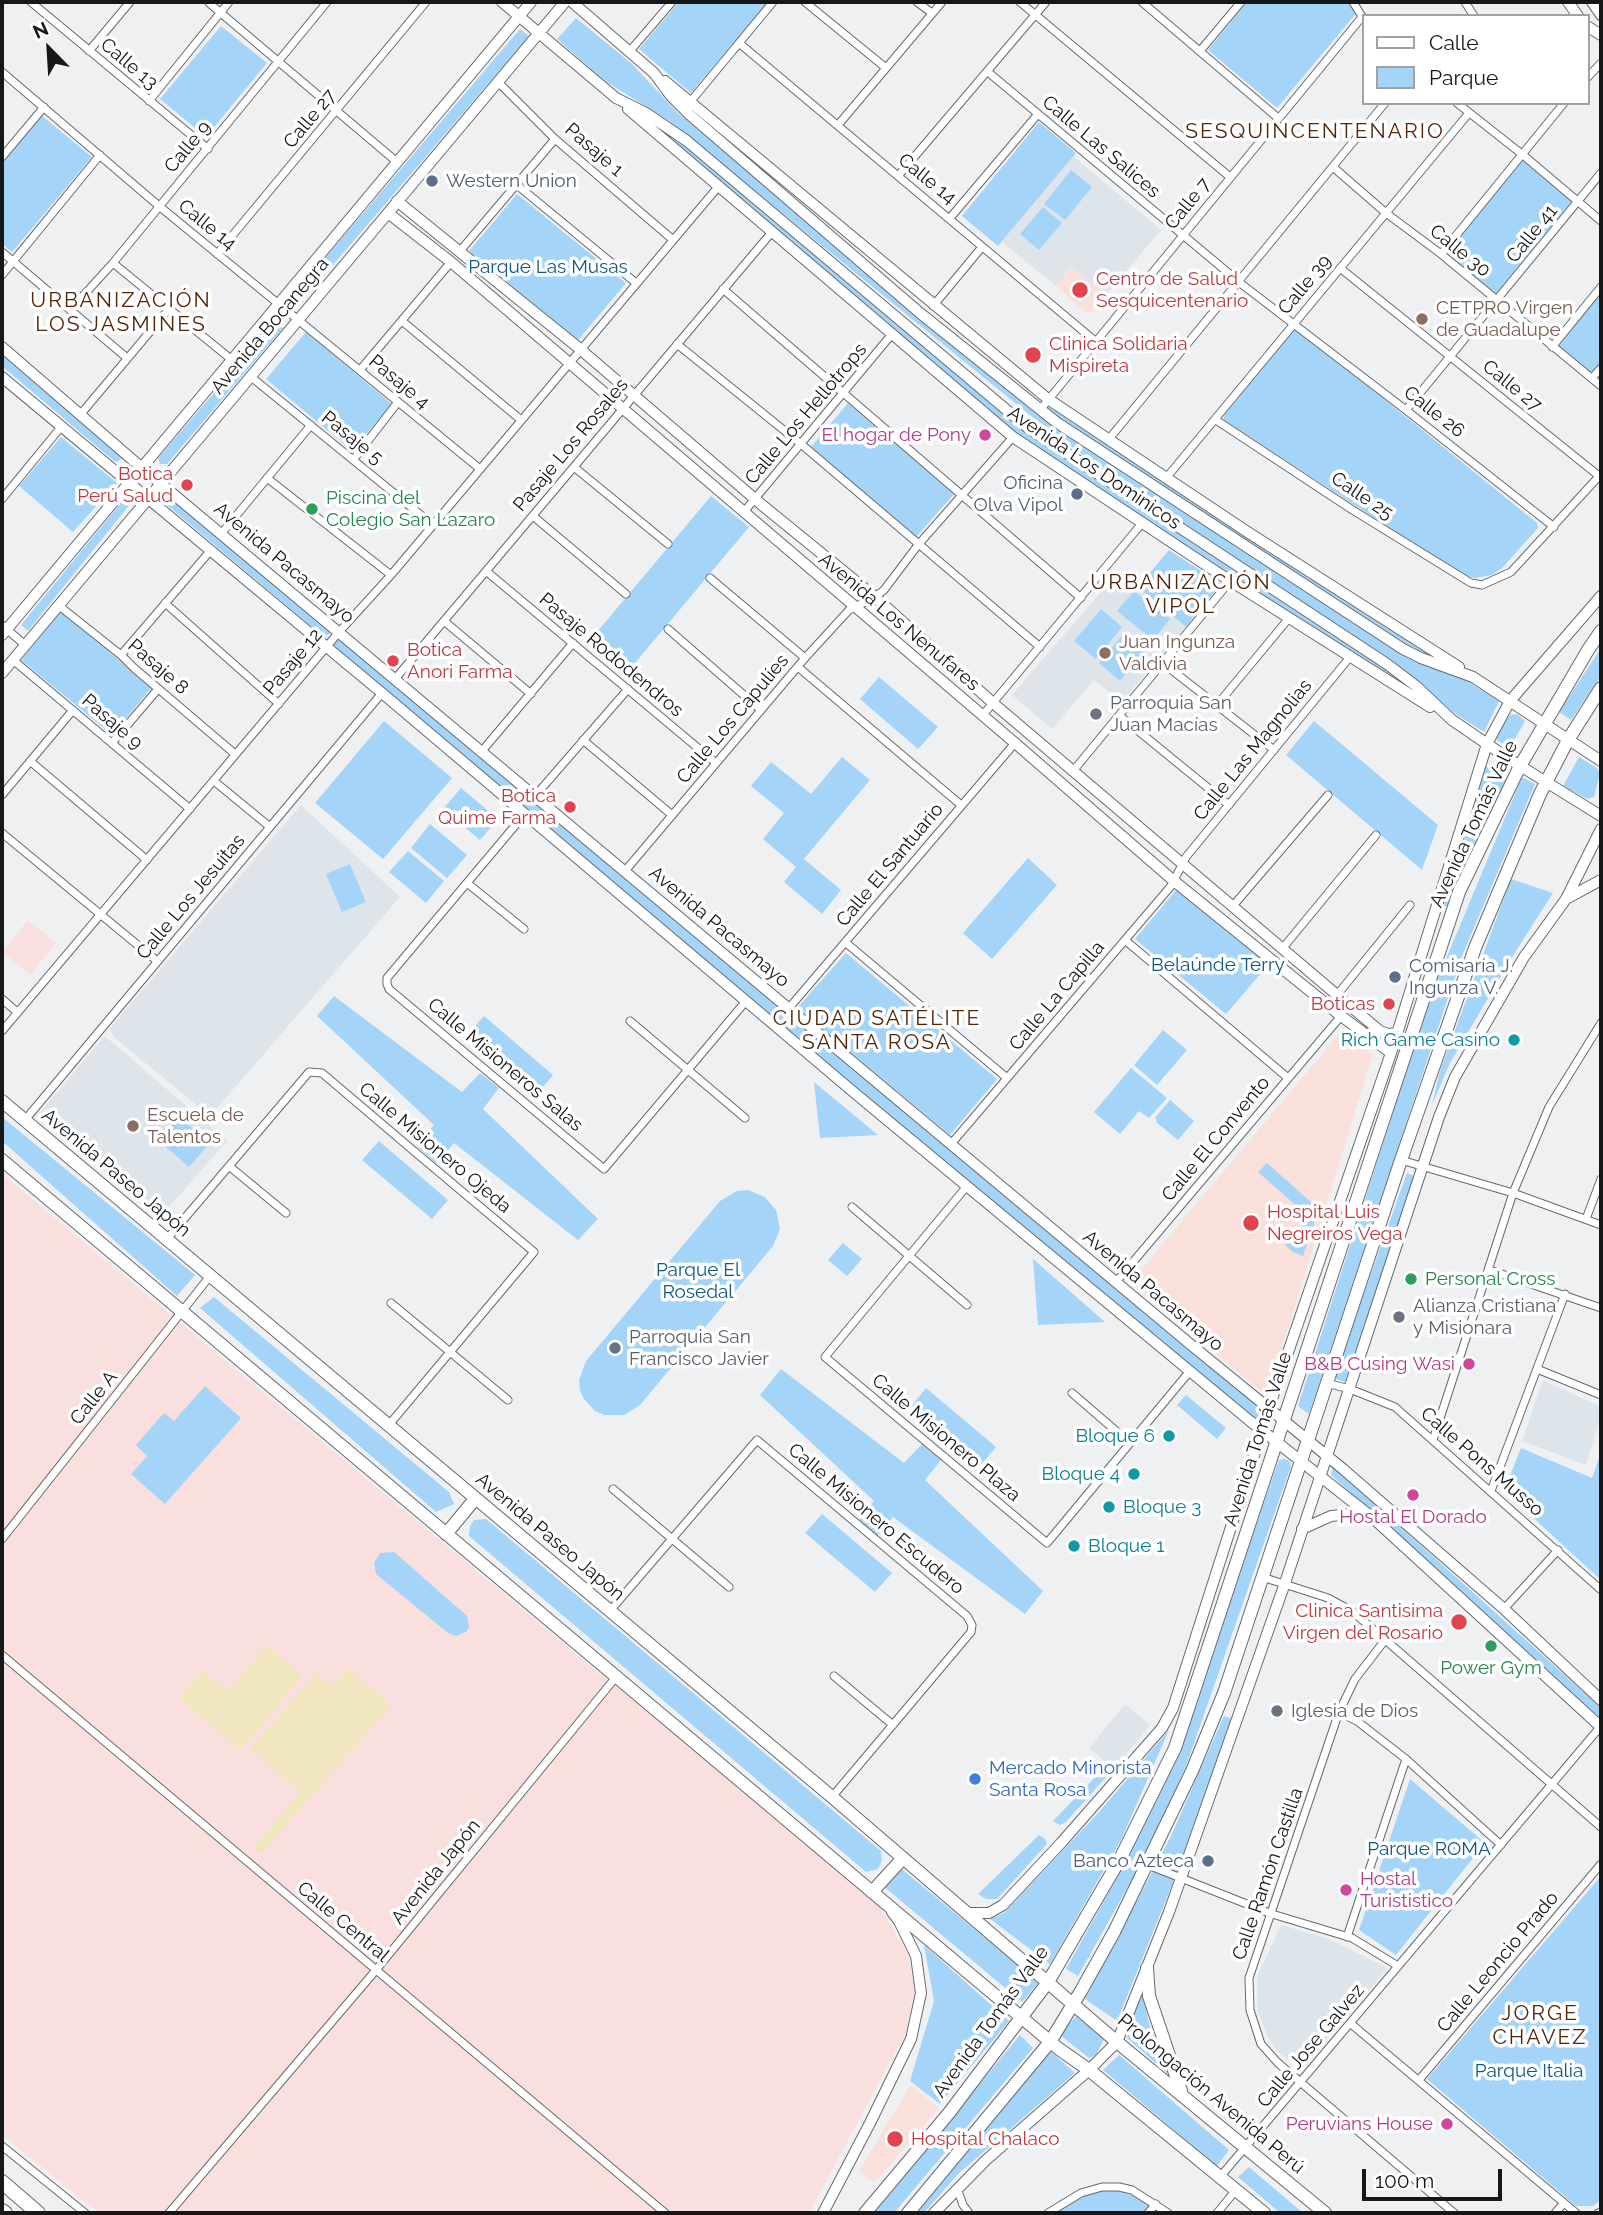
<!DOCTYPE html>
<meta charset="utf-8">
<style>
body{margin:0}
#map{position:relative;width:1603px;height:2215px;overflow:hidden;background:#eff0f2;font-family:Raleway,sans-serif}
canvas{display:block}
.frame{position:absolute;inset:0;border:4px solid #161718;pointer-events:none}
.legend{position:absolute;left:1362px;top:14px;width:228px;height:91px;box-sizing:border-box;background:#fff;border:2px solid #a2a2a3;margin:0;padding:9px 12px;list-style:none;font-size:21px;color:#161718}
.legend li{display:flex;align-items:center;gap:14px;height:35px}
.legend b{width:35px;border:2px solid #a2a2a3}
.north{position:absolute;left:14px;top:14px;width:70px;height:70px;-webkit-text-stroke:5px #fff;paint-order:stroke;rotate:336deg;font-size:19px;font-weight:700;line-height:28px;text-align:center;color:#161718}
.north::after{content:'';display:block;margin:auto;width:24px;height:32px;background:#161718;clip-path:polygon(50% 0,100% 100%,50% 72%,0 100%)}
.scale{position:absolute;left:1362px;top:2169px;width:140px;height:32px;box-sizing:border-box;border:4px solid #161718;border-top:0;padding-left:9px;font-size:21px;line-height:24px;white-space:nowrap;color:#161718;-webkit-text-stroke:5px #fff;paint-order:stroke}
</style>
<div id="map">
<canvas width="1603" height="2215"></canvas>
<div class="frame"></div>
<ul class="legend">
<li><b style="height:9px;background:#fff"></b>Calle</li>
<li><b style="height:19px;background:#a5d4f9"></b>Parque</li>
</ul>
<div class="north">N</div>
<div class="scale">100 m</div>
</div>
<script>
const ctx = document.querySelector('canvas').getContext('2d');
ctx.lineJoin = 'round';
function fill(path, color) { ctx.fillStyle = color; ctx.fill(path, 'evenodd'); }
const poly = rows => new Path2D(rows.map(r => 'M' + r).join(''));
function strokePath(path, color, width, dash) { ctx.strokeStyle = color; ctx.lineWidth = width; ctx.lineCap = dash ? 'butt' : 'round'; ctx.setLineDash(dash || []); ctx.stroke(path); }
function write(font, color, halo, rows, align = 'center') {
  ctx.font = font + ' Raleway,sans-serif'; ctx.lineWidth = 7; ctx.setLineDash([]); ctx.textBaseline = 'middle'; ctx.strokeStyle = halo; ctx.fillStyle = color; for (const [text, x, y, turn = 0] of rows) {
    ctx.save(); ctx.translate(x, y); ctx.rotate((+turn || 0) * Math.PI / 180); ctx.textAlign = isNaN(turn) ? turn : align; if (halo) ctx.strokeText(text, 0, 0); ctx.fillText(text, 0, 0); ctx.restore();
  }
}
fill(poly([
 [1073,156,1161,230,1106,295,1071,267,1056,286,1002,242],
 [1119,571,1186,627,1121,702,1094,680,1052,729,1012,695],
 [301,805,400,897,210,1116,115,1038,109,1029],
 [105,1036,227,1141,161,1216,40,1112],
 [1543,1380,1601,1407,1601,1416,1586,1465,1522,1441],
 [1125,1704,1150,1725,1114,1769,1089,1748],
 [1281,1925,1326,1938,1388,1968,1301,2069,1278,2052,1268,2037,1258,2013,1257,1977]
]), '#dde5eb');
fill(poly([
 [28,920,56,943,30,975,2,952],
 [2,1174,594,1669,714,1765,876,1899,908,1955,915,1990,905,2034,809,2213,99,2213,2,2135]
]), '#fadfdf');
fill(poly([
 [1071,267,1106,295,1091,313,1086,313,1056,286],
 [1343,1029,1373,1054,1267,1396,1130,1283],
 [911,2085,939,2108,874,2183,859,2171]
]), '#fae0da');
fill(poly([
 [679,2,768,2,691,93,639,49],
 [1247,2,1348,2,1358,11,1277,108,1208,50],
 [576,18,632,64,678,113,1049,422,1399,653,1464,679,1499,701,1484,732,1454,713,1393,661,1122,483,1047,429,668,120,605,81,557,39],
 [221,26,267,63,206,137,160,99],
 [520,29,529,36,297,307,290,299],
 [42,116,92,157,12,252,2,244,2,164],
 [1039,122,1076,153,998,246,962,216],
 [657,129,692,151,1020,428,1389,670,1413,690,1411,691,1220,569,1008,427],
 [1522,160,1573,202,1500,294,1494,296,1447,256,1448,249],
 [1071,170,1092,187,1065,220,1044,204],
 [517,194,626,283,578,340,469,251],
 [1043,207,1062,223,1039,250,1020,234],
 [1601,291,1601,362,1590,374,1555,347],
 [275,322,283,328,167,464,160,464,158,458],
 [1299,330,1537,523,1538,528,1502,568,1492,575,1475,578,1460,574,1224,420,1224,415,1293,331],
 [306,332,392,404,352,451,266,379],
 [2,353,121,454,122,458,117,462,114,461,2,366],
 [848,403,955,493,916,537,810,448],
 [1046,405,1244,535,1430,654,1429,656,1393,639,1043,409],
 [61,437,117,483,73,532,19,486],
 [711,496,749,527,625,675,587,644],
 [170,498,331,632,330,634,323,636,167,505],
 [123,500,131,503,28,631,21,625],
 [1169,550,1221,584,1186,627,1138,587],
 [1134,591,1170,619,1153,640,1117,611],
 [1101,609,1122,627,1096,659,1074,641],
 [61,611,152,687,112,735,21,660],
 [1126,631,1147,649,1120,681,1099,663],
 [339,632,1269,1410,1260,1429,326,647],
 [1601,648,1601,676,1571,720,1559,712],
 [879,677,938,727,918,749,860,699],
 [1517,714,1525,721,1510,748,1497,740,1496,735,1510,715],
 [384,721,452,778,383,859,315,803],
 [1314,721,1438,825,1422,870,1286,755],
 [842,757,870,780,804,859,841,890,822,914,784,882,796,867,763,839,784,813,751,786,771,762,811,794],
 [1579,757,1597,768,1600,774,1594,797,1587,799,1563,786],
 [1484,765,1507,780,1482,823,1451,908,1443,905],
 [1522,777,1535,784,1462,956,1309,1414,1298,1406,1433,990],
 [461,788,498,819,480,840,443,809],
 [430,824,467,855,447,878,411,848],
 [408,851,444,881,426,903,389,872],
 [1028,858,1057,885,992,959,963,933],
 [350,864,366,902,342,912,326,874],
 [1511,879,1553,893,1514,954,1450,1063,1432,1105,1440,1071],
 [1177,889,1269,964,1226,1014,1135,939],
 [846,953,997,1079,950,1135,797,1008],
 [334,996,462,1092,480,1073,499,1088,483,1109,598,1219,578,1240,454,1143,436,1163,418,1147,434,1125,317,1016],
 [484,1016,553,1075,537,1094,467,1035],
 [1163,1030,1187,1050,1157,1085,1134,1065],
 [1131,1068,1167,1098,1149,1118,1139,1111,1120,1134,1094,1112],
 [814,1082,878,1135,820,1138],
 [1170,1100,1194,1121,1178,1140,1156,1122,1157,1120,1155,1118],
 [2,1117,195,1275,177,1296,2,1141],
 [179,1117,210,1143,189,1167,159,1141],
 [379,1141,448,1200,432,1219,362,1160],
 [1267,1163,1319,1209,1303,1256,1293,1252,1285,1245,1309,1217,1258,1172],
 [1407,1173,1414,1176,1345,1382,1334,1378],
 [748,1190,765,1197,776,1210,780,1229,773,1246,640,1405,624,1415,604,1415,595,1411,584,1399,580,1391,579,1380,586,1361,720,1201,737,1191],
 [843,1243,862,1259,847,1276,828,1260],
 [1033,1259,1105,1322,1038,1325],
 [214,1297,449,1492,454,1504,436,1512,200,1308],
 [781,1369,904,1463,922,1444,941,1460,925,1480,1043,1591,1025,1614,893,1517,877,1536,859,1520,874,1501,760,1395],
 [205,1386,241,1418,165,1504,131,1474,147,1456,136,1445,164,1413,174,1421],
 [926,1388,996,1447,979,1467,910,1408],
 [1186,1395,1226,1428,1217,1439,1177,1405],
 [1521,1448,1592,1478,1601,1453,1601,1580,1504,1491],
 [1285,1459,1289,1461,1291,1466,1186,1766,1148,1851,1078,1976,1066,1969,1114,1883,1173,1766,1276,1468,1279,1460],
 [1333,1466,1601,1708,1601,1721,1331,1475],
 [822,1514,892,1573,875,1592,805,1533],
 [486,1519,881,1851,882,1861,878,1869,866,1872,469,1536,470,1526,474,1520],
 [394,1552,467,1616,469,1627,466,1632,456,1636,448,1633,376,1574,374,1563,380,1553],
 [1224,1716,1232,1719,1172,1885,1117,2021,1085,1999,1171,1836],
 [1169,1730,1121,1840,1050,1964,990,1919,1004,1913,1100,1811],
 [1102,1770,1108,1775,1066,1822,1060,1825,1053,1821],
 [1410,1779,1485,1843,1396,1955,1359,1930],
 [1039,1835,1045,1839,1047,1844,997,1899,986,1899,978,1894],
 [898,1866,1039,1982,1022,2002,882,1885],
 [1601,1876,1601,2200,1593,2206,1576,2206,1427,2079],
 [924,1945,1009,2021,940,2104,910,2081,934,2001],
 [1142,1989,1149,2024,1167,2073,1127,2038],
 [1076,2016,1104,2039,1096,2055,1089,2058,1060,2035],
 [1020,2035,1033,2048,894,2213,873,2213],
 [1049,2050,1075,2073,958,2174,924,2213,914,2213],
 [1119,2055,1229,2150,1217,2166,1103,2070],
 [1249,2167,1303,2213,1280,2213,1238,2177],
 [1114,2190,1135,2196,1150,2206,1144,2213,1055,2212,1070,2200,1091,2191]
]), '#a5d4f9');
fill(poly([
 [266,1645,302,1676,241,1750,179,1699,202,1670,228,1691],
 [348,1668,391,1705,261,1854,253,1847,300,1793,250,1749,316,1673,332,1686]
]), '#f0e7c1');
const street = poly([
 [31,2,208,149],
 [208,2,397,162],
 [805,2,886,68],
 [917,2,932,13],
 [1020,2,1230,177],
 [1142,2,1278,118],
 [1353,2,1363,18],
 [1465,2,1474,16],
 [739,43,1095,341],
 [89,51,130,2],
 [1200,51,1241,2],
 [629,52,672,2],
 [2,72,159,206,480,469],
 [988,72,1244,286,1406,410,1554,527],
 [1587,78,1601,63],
 [498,82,555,139,672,239],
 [149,101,229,2],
 [691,101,773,2],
 [1457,103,1523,155,1601,221],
 [838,125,942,2],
 [2,157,44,107],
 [1333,167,1386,213,1441,254,1601,386],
 [898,176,1046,2],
 [517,185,636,283],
 [950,218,1038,114],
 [460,251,555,139],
 [2,252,127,358],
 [217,254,426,2],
 [1441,254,1564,103],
 [113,263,232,360],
 [1340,268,1599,476],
 [2,275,100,155],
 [723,289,1081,598],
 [933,306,982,247],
 [70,310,113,263,327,2],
 [402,321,521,420],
 [677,344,801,444,1040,647],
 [1552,347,1601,287],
 [360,370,451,262],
 [250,376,433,525],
 [1592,378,1601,368],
 [1040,410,1362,17],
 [1406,410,1601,173],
 [80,415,169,309],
 [1216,420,1351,509,1471,583,1482,585,1511,572,1601,474],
 [1109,439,1385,103],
 [353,460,398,402],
 [574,467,668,544],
 [1167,477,1469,113],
 [267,478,391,575],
 [2,499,61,427],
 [743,513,892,334],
 [533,516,626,594],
 [221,534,311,425],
 [486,571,716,763],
 [710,578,805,658],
 [165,603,279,704],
 [58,605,121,655,134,668,235,754],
 [444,621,531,694],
 [2,625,25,645],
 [668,629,761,710],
 [121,655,211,550],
 [13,660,190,809],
 [1164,664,1274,750],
 [798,667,961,805],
 [395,679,772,232],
 [1217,705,1289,618],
 [982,716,1143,522],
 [1120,716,1229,805],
 [583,740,672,815],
 [112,743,158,689],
 [482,751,573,643],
 [30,761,147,860],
 [1073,771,1231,580],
 [214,781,270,827],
 [2,795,73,710],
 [535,796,628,689],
 [524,815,413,947,387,978,387,984,389,989,604,1169,746,1001],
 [2,833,157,961],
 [625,871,805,658,849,610,875,597,884,590,918,545,1013,437],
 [467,883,524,929],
 [1232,907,1328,795],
 [1125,940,1288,1078],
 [845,942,1007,1078],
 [1282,949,1376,835],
 [1337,995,1410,905],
 [2,999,17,1012],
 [789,1008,1015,743],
 [630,1021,745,1118],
 [2,1031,339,632,391,575,718,187],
 [25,1120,382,693],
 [951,1144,1171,886,1186,857,1350,657],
 [1401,1160,1513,1193,1601,1225],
 [229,1166,286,1213],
 [967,1186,825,1357,1047,1543,1190,1371],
 [852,1207,967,1305],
 [1586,1219,1601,1179],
 [167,1239,309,1072,322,1073,415,1152,534,1252,388,1426],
 [1490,1270,1601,1308],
 [1116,1282,1341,1016],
 [391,1303,508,1400],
 [1537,1369,1601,1395],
 [1326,1383,1350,1389,1395,1407,1601,1590],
 [1072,1393,1130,1443],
 [1433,1440,1513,1193,1549,1107,1601,1023],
 [613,1489,729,1587],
 [1491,1491,1565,1294],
 [2,1539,210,1276],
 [1262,1577,1328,1598,1352,1611,1601,1827],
 [1504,1609,1558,1550],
 [609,1612,757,1440,967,1616,972,1625,971,1632,832,1797],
 [1385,1640,1355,1679,1339,1712,1249,1978,1250,2010,1261,2044,1278,2063,1454,2213],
 [2,1655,665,2213],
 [834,1676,893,1725],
 [1339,1712,1357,1721,1406,1759,1501,1845],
 [1148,1865,1272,1914,1352,1938,1398,1966],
 [1347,1937,1406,1759],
 [1350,2023,1576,2213],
 [1419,2080,1601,1864],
 [2,2146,85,2213],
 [1220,2177,1601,1726],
 [957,2188,963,2205,969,2213],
 [169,2213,376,1970,616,1677],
 [1048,2213,1081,2193,1102,2187,1119,2187,1132,2190,1168,2213],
 [1148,2213,1156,2204],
 [1217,2213,1236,2190],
 [1555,2213,1564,2203],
 [1598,2213,1601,2212]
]);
const secondary = poly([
 [502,2,616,98,646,113,687,141,1027,427,1387,664,1416,686,1452,720,1509,759,1601,816],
 [572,2,654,73,671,96,690,115,920,313,1056,422,1403,649,1421,658,1473,677,1601,761],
 [1568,2,1578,16],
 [1592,2,1601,15],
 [1587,26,1601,35],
 [665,81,1048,399,1246,531,1459,667],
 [628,109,1013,437,1218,573,1430,707],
 [397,201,580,349,762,505,875,597,993,703,1337,995,1380,1031,1388,1034,1397,1033],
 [388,213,451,262,1015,743,1174,881,1341,1016,1391,1053],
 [2,347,142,468,1190,1344,1343,1469,1504,1609,1601,1700],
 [2,377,382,693,857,1095,1250,1421,1373,1518,1601,1727],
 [2,635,531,2],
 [2,673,565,2],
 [1566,899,1601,880],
 [1302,1529,1331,1516,1352,1514,1370,1518],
 [968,1913,989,1913,1003,1905,1061,1843,1162,1728,1173,1708,1273,1396,1391,1053,1487,744,1510,701,1601,596],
 [823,2213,870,2123,911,2039,921,1993,916,1956,899,1921,892,1912],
 [934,2213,986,2160,1089,2070,1117,2042,1169,1912,1285,1583,1439,1117,1455,1077,1524,957,1566,899,1601,829]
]);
const primary = poly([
 [2,1101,832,1797,1117,2042,1325,2213],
 [2,1160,1059,2049,1089,2070,1264,2213],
 [446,1534,475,1499],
 [872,1892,903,1858],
 [1147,1968,1149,1996,1181,2091],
 [865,2213,949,2113,1048,1982,1120,1859,1175,1748,1459,892,1520,766,1588,650,1601,631],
 [908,2213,1050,2042,1081,1991,1114,1932,1192,1771,1224,1693,1401,1160,1475,948,1540,794,1568,740,1601,688]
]);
const highway = poly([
 [2,2182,38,2213],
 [2,2211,5,2213]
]);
strokePath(street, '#68696a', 9);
strokePath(secondary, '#68696a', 12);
strokePath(primary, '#68696a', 14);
strokePath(highway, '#68696a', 16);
strokePath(street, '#fff', 7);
strokePath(secondary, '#fff', 10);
strokePath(primary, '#fff', 12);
strokePath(highway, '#fff', 14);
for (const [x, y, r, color] of [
 [432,181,7,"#5c6f8a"],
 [1080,290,9,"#e0444e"],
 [1422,319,7,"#8d6e63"],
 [1033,355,9,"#e0444e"],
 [985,435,7,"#d1479c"],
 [187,485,7,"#e0444e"],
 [1077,494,7,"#5c6f8a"],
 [312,509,7,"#2e9e5b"],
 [1105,653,7,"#8d6e63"],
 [393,661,7,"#e0444e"],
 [1096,714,7,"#6b7280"],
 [570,807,7,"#e0444e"],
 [1395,977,7,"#5c6f8a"],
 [1389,1004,7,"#e0444e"],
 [1514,1040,7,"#0f9aa8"],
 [133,1126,7,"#8d6e63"],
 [1251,1223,9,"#e0444e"],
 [1411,1279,7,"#2e9e5b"],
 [1399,1317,7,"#6b7280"],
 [615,1348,7,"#6b7280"],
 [1469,1364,7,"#d1479c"],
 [1169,1436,7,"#0f9aa8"],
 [1134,1474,7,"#0f9aa8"],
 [1413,1495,7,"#d1479c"],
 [1109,1507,7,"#0f9aa8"],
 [1074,1546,7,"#0f9aa8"],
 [1459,1622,9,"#e0444e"],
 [1491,1646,7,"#2e9e5b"],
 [1277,1711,7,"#6b7280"],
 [975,1779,7,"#3f7fe0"],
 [1208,1861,7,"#5c6f8a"],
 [1346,1890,7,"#d1479c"],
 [1447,2124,7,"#d1479c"],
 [895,2139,9,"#e0444e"]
]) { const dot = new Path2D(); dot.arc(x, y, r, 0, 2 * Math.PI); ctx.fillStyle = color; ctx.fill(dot); strokePath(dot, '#fff', 2.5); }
write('19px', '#161718', '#fff', [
 ["Calle 13",129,64,40],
 ["Calle 27",310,119,-50],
 ["Calle 9",188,147,-50],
 ["Calle Las Salices",1101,147,40],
 ["Pasaje 1",594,150,41],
 ["Calle 14",927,179,39],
 ["Calle 7",1188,204,-51],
 ["Calle 14",207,225,39],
 ["Calle 41",1532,234,-51],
 ["Calle 30",1460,251,39],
 ["Calle 39",1305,285,-50],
 ["Avenida Bocanegra",270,326,-50],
 ["Pasaje 4",399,382,40],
 ["Calle 27",1512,386,39],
 ["Calle 26",1434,412,38],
 ["Calle Los Hellotrops",806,414,-50],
 ["Pasaje 5",352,438,39],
 ["Pasaje Los Rosales",571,445,-50],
 ["Avenida Los Dominicos",1094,468,34],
 ["Calle 25",1362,496,34],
 ["Avenida Pacasmayo",284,563,40],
 ["Avenida Los Nenufares",899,622,40],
 ["Pasaje Rododendros",611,655,40],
 ["Pasaje 12",293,662,-50],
 ["Pasaje 8",158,667,41],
 ["Calle Los Capulíes",733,719,-50],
 ["Pasaje 9",112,722,41],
 ["Calle Las Magnolias",1253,750,-51],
 ["Avenida Tomás Valle",1474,824,-65],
 ["Calle El Santuario",890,865,-50],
 ["Calle Los Jesuitas",191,897,-50],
 ["Avenida Pacasmayo",719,927,40],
 ["Calle La Capilla",1057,996,-50],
 ["Calle Misioneros Salas",505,1065,40],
 ["Calle El Convento",1216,1139,-50],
 ["Calle Misionero Ojeda",435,1148,40],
 ["Avenida Paseo Japón",116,1173,40],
 ["Avenida Pacasmayo",1153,1291,40],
 ["Calle A",94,1398,-51],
 ["Calle Misionero Plaza",946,1438,40],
 ["Avenida Tomás Valle",1258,1439,-72],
 ["Calle Pons Musso",1482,1462,41],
 ["Calle Misionero Escudero",876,1519,40],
 ["Avenida Paseo Japón",550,1537,40],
 ["Avenida Japón",436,1872,-51],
 ["Calle Ramón Castilla",1268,1874,-71],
 ["Calle Central",343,1922,40],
 ["Calle Leoncio Prado",1498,1962,-50],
 ["Avenida Tomás Valle",991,2022,-54],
 ["Calle Jose Galvez",1311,2046,-50],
 ["Prolongación Avenida Perú",1211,2094,40]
]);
write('19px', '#4e5e75', '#fff', [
 ["Western Union",446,181],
 ["Oficina",1063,483,"right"],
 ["Olva Vipol",1063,505,"right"],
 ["Comisaría J.",1409,966],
 ["Ingunza V.",1409,988],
 ["Banco Azteca",1194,1861,"right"]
], 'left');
write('19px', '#105885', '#fff', [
 ["Parque Las Musas",548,267],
 ["Belaúnde Terry",1218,965],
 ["Parque El",698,1270],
 ["Rosedal",698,1292],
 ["Parque ROMA",1429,1849],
 ["Parque Italia",1529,2071]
]);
write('19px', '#be3a42', '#fff', [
 ["Centro de Salud",1096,279],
 ["Sesquicentenario",1096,301],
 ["Clinica Solidaria",1049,344],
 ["Mispireta",1049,366],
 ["Botica",173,474,"right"],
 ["Perú Salud",173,496,"right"],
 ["Botica",407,650],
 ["Anori Farma",407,672],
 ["Botica",556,796,"right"],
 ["Quime Farma",556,818,"right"],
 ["Boticas",1375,1004,"right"],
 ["Hospital Luis",1267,1212],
 ["Negreiros Vega",1267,1234],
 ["Clinica Santisima",1443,1611,"right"],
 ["Virgen del Rosario",1443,1633,"right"],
 ["Hospital Chalaco",911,2139]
], 'left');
write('19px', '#785e54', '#fff', [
 ["CETPRO Virgen",1436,308],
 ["de Guadalupe",1436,330],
 ["Juan Ingunza",1119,642],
 ["Valdivia",1119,664],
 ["Escuela de",147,1115],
 ["Talentos",147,1137]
], 'left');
write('19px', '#b23c85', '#fff', [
 ["El hogar de Pony",971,435],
 ["B&B Cusing Wasi",1455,1364],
 ["Hostal El Dorado",1413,1517,"center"],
 ["Hostal",1360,1879,"left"],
 ["Turististico",1360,1901,"left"],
 ["Peruvians House",1433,2124]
], 'right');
write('19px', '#27864d', '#fff', [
 ["Piscina del",326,498],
 ["Colegio San Lazaro",326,520],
 ["Personal Cross",1425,1279],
 ["Power Gym",1491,1668,"center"]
], 'left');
write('19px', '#5b616d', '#fff', [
 ["Parroquia San",1110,703],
 ["Juan Macías",1110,725],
 ["Alianza Cristiana",1413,1306],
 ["y Misionara",1413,1328],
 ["Parroquia San",629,1337],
 ["Francisco Javier",629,1359],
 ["Iglesia de Dios",1291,1711]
], 'left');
write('19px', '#0d838f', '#fff', [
 ["Rich Game Casino",1500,1040],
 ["Bloque 6",1155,1436],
 ["Bloque 4",1120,1474],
 ["Bloque 3",1123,1507,"left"],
 ["Bloque 1",1088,1546,"left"]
], 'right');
write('19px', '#366cbe', '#fff', [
 ["Mercado Minorista",989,1768],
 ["Santa Rosa",989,1790]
], 'left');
ctx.letterSpacing = '2px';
write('21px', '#542607', '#fff', [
 ["SESQUINCENTENARIO",1315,132],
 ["URBANIZACIÓN",121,301],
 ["LOS JASMINES",121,325],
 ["URBANIZACIÓN",1181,583],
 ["VIPOL",1181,607],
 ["CIUDAD SATÉLITE",877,1019],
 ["SANTA ROSA",877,1043],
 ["JORGE",1540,2014],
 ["CHAVEZ",1540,2038]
]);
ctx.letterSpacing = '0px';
</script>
